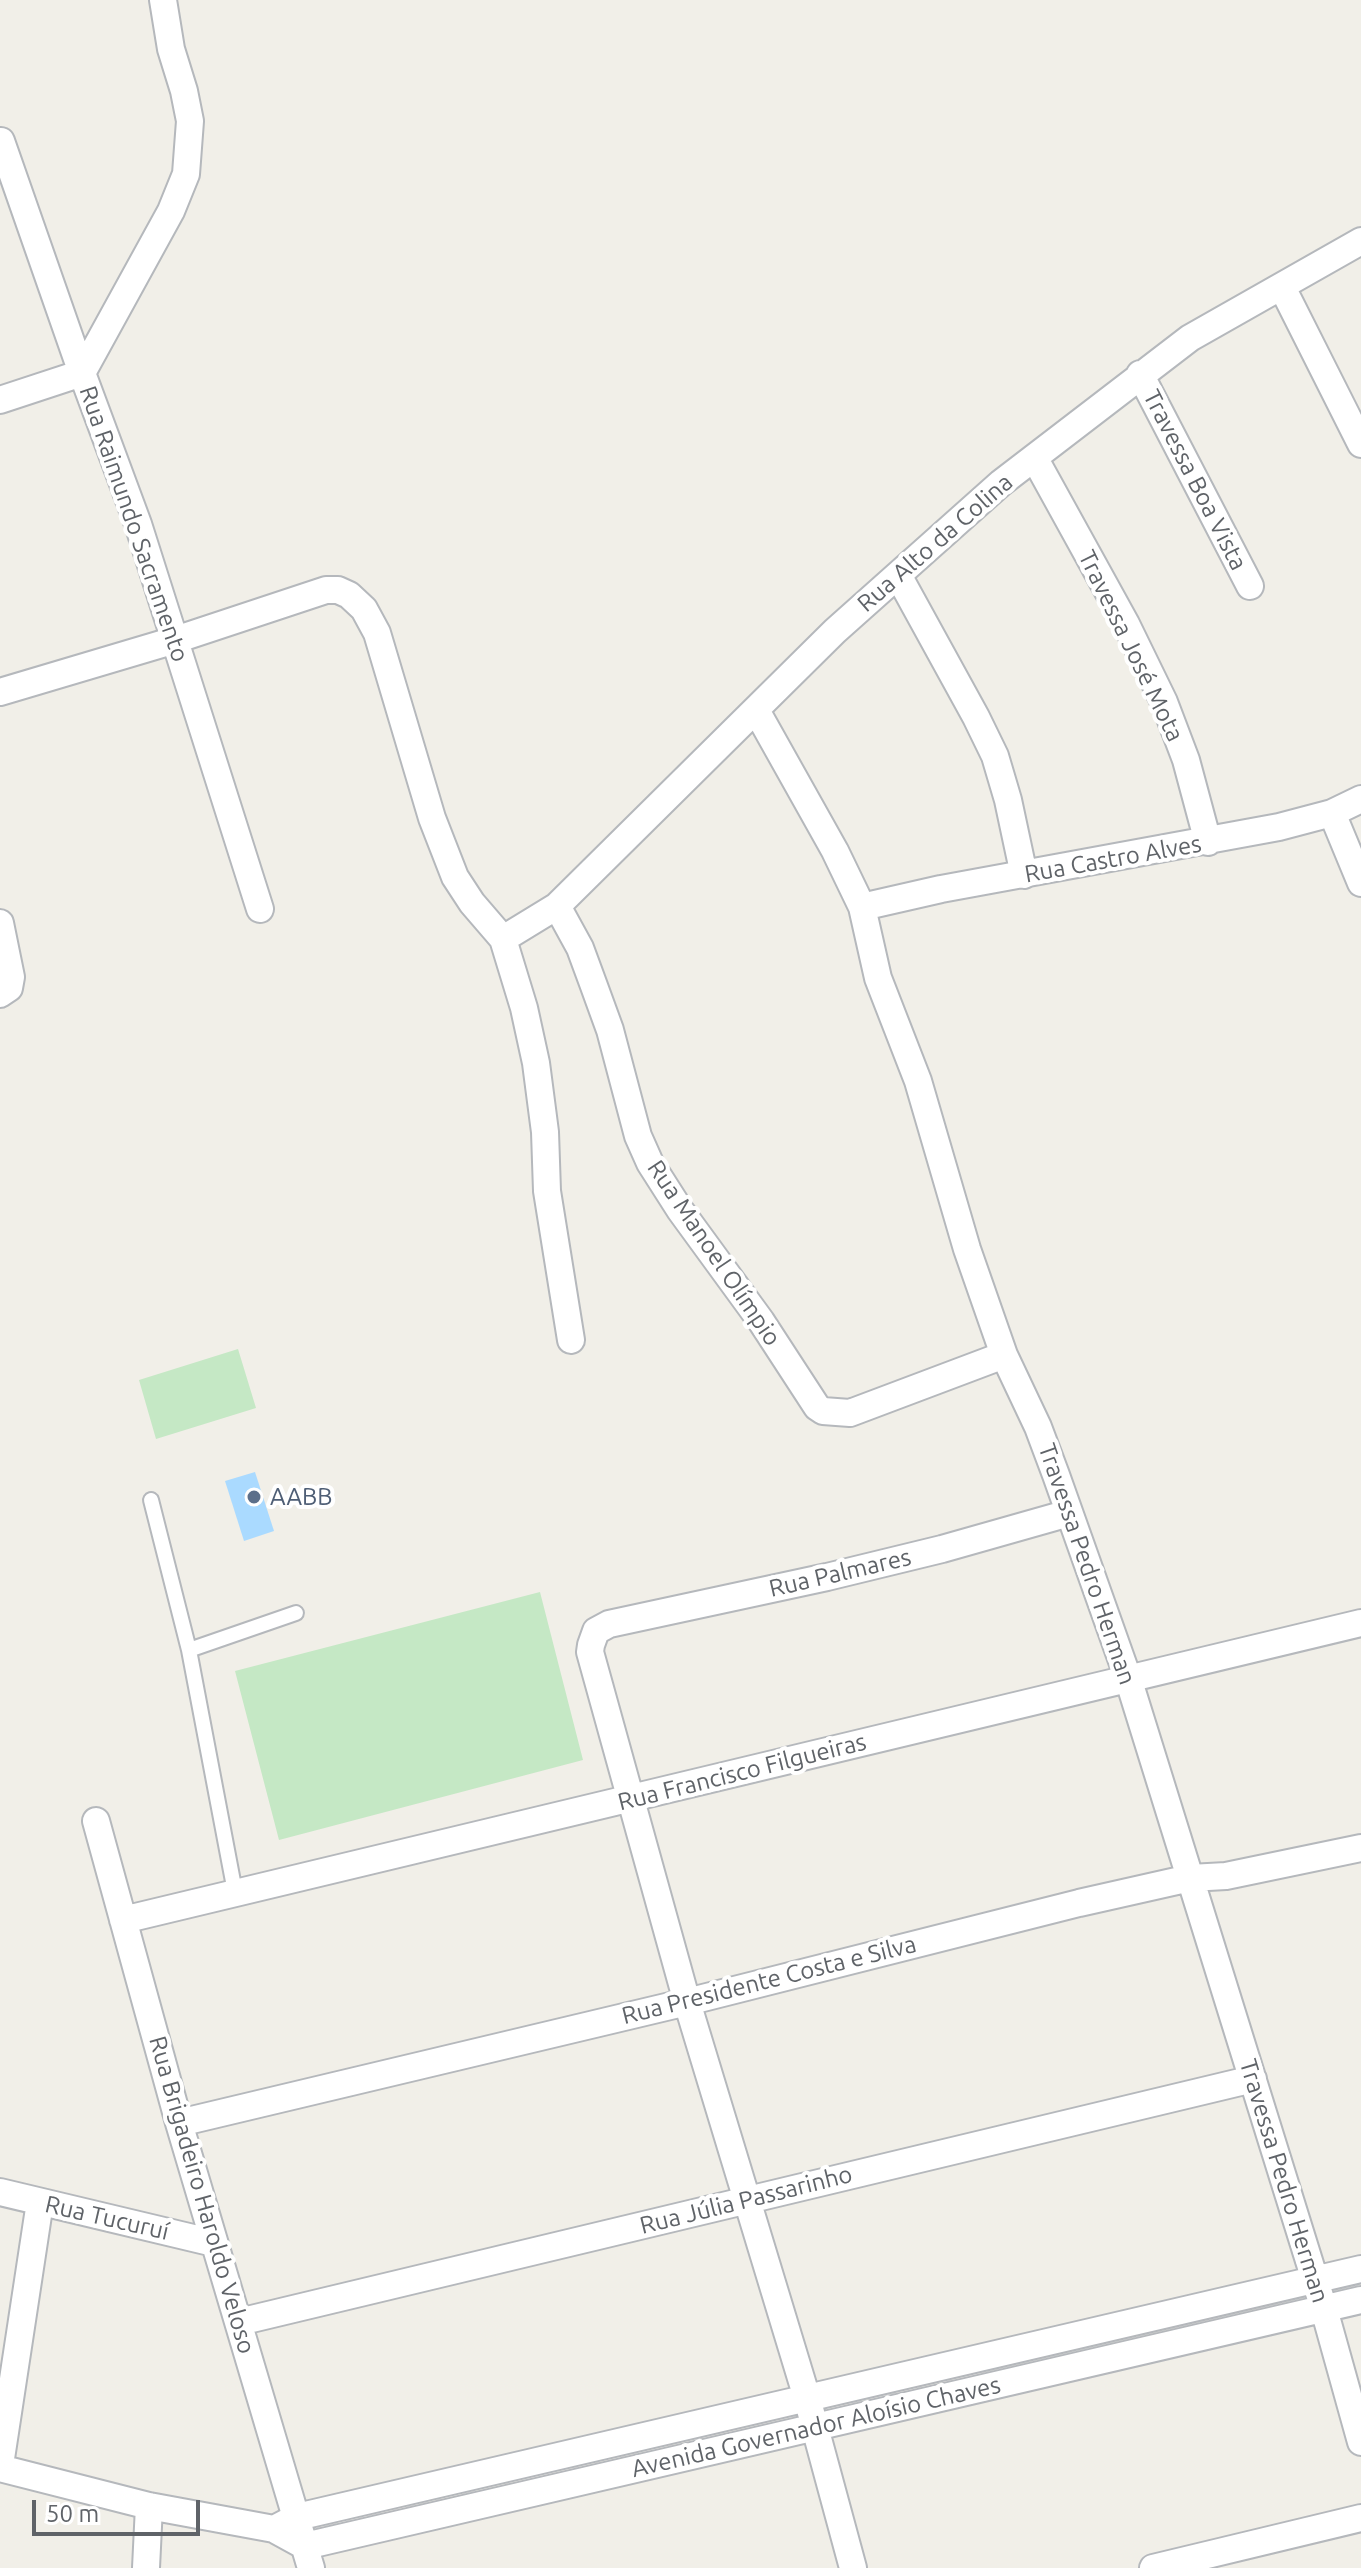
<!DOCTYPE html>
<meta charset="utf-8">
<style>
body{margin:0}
#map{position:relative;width:1361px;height:2568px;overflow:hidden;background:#f1efe8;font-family:Ubuntu,sans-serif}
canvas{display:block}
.scale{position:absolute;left:32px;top:2500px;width:168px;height:36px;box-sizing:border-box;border:4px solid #5f6368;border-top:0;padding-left:10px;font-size:24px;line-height:28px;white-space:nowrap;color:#5f6368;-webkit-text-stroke:6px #fff;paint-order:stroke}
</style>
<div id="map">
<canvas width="1361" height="2568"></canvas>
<div class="scale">50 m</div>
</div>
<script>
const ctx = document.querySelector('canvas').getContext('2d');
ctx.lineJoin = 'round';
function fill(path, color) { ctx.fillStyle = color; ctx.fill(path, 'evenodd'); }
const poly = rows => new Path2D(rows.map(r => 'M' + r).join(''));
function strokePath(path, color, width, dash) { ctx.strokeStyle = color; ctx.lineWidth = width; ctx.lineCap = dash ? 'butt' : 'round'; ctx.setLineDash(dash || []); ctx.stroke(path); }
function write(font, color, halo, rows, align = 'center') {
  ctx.font = font + ' Ubuntu,sans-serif'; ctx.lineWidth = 8; ctx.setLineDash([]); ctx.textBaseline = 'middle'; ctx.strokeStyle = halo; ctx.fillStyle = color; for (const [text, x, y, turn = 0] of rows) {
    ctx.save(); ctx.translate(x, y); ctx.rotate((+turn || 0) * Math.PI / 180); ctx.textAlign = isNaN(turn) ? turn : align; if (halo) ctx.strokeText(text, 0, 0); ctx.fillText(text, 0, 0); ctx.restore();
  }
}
fill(poly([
 [238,1349,256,1408,156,1439,139,1380],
 [540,1592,583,1760,279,1840,235,1671]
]), '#c5e8c5');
fill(poly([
 [255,1472,274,1531,244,1541,225,1481]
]), '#aadaff');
const service = poly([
 [151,1500,189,1650,235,1892],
 [189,1650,296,1613]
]);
const minor = poly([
 [1,141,82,373,138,524,260,909],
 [1282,287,1361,444],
 [1140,374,1250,586],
 [0,400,82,373,171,211,186,174,190,121,184,91,171,49,163,0],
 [1035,459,1126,624,1164,702,1186,760,1208,842],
 [898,575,976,717,995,756,1008,800,1024,875],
 [0,692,175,640,326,590,338,590,349,595,364,609,377,633,432,818,455,877,472,903,503,939,557,906,835,631,1001,483,1190,338,1361,241],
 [756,710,835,851,862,907,878,978,918,1081,967,1249,1004,1355,1038,1427,1056,1475,1128,1678,1324,2309,1361,2442],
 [1332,813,1361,883],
 [557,906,580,948,594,986,610,1030,638,1136,650,1163,680,1210,761,1321,817,1407,823,1411,850,1413,1004,1355],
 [862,907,941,889,1279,827,1332,813,1361,799],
 [0,923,11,977,9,988,0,994],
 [503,939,524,1008,536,1063,545,1132,547,1191,571,1340],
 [96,1821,179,2123,311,2568],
 [123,1920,1361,1623],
 [179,2123,687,2002,1079,1903,1190,1878,1226,1876,1361,1848],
 [0,2192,214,2243],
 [239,2322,1253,2079],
 [0,2465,40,2202],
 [0,2468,149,2506,274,2529,305,2546,1361,2300],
 [274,2529,297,2517,1361,2269],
 [146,2568,149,2506],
 [853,2568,807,2398,687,2002,590,1652,591,1645,596,1631,609,1624,827,1577,942,1549,1069,1513],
 [1153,2568,1361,2518]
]);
strokePath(service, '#b5b8bc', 18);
strokePath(minor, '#b5b8bc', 30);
strokePath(service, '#fff', 14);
strokePath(minor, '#fff', 26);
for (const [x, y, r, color] of [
 [254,1497,8,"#5c6f8a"]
]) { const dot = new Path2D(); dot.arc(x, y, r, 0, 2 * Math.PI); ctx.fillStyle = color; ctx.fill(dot); strokePath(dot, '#fff', 3); }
write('24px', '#5f6368', '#fff', [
 ["Travessa Boa Vista",1195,480,63],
 ["Rua Raimundo Sacramento",134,524,71],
 ["Rua Alto da Colina",935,543,-41],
 ["Travessa José Mota",1131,646,64],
 ["Rua Castro Alves",1113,859,-10],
 ["Rua Manoel Olímpio",714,1253,56],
 ["Travessa Pedro Herman",1087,1564,71],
 ["Rua Palmares",840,1573,-13],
 ["Rua Francisco Filgueiras",742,1772,-14],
 ["Rua Presidente Costa e Silva",769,1980,-14],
 ["Travessa Pedro Herman",1284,2181,73],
 ["Rua Brigadeiro Haroldo Veloso",202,2195,74],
 ["Rua Júlia Passarinho",746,2200,-14],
 ["Rua Tucuruí",107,2218,13],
 ["Avenida Governador Aloísio Chaves",816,2427,-13]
]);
write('24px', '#4e5e75', '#fff', [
 ["AABB",270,1497]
], 'left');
</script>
